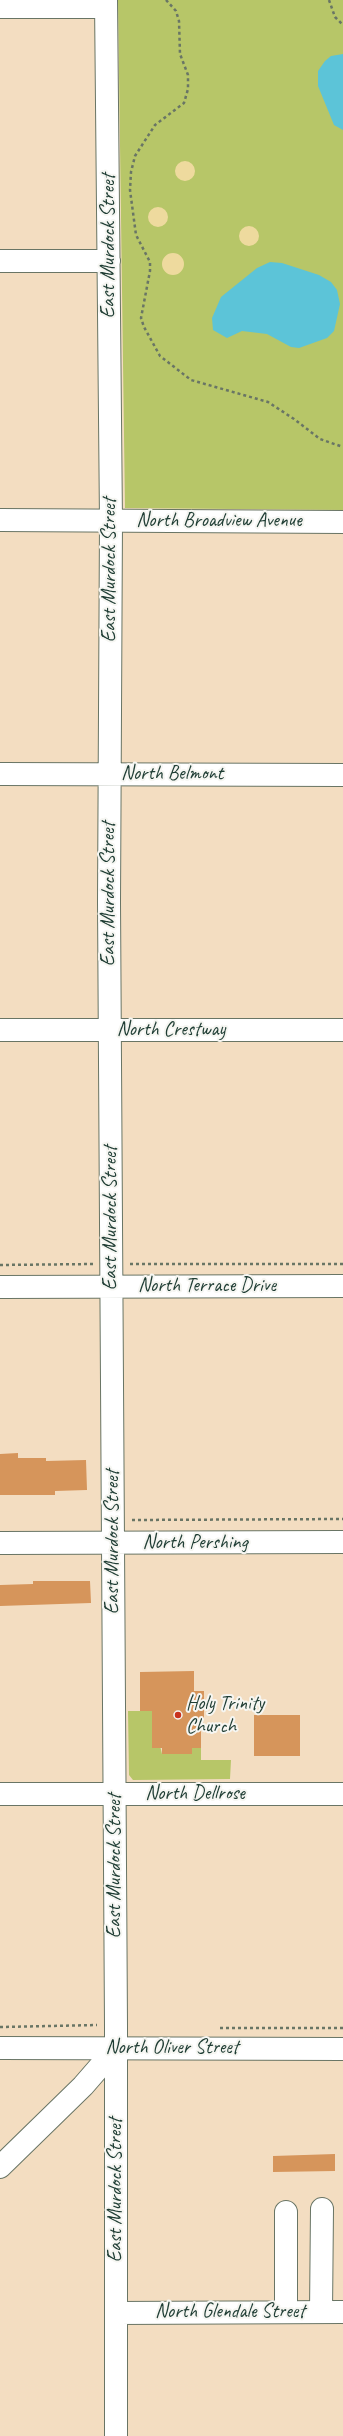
<!DOCTYPE html>
<style>
body{margin:0}
canvas{display:block;background:#f3ddc1}
</style>
<canvas width="343" height="2436"></canvas>
<script>
const ctx = document.querySelector('canvas').getContext('2d');
ctx.lineJoin = 'round';
function fill(path, color) { ctx.fillStyle = color; ctx.fill(path, 'evenodd'); }
const poly = rows => new Path2D(rows.map(r => 'M' + r).join(''));
function strokePath(path, color, width, dash) { ctx.strokeStyle = color; ctx.lineWidth = width; ctx.lineCap = dash ? 'butt' : 'round'; ctx.setLineDash(dash || []); ctx.stroke(path); }
function write(font, color, halo, rows, align = 'center') {
  ctx.font = font + ' Caveat,sans-serif'; ctx.lineWidth = 4; ctx.setLineDash([]); ctx.textBaseline = 'middle'; ctx.strokeStyle = halo; ctx.fillStyle = color; for (const [text, x, y, turn = 0] of rows) {
    ctx.save(); ctx.translate(x, y); ctx.rotate((+turn || 0) * Math.PI / 180); ctx.textAlign = isNaN(turn) ? turn : align; if (halo) ctx.strokeText(text, 0, 0); ctx.fillText(text, 0, 0); ctx.restore();
  }
}
fill(poly([
 [118,0,343,0,343,510,125,508],
 [128,1711,152,1711,162,1754,192,1754,192,1748,201,1748,201,1760,231,1760,230,1779,133,1780,129,1775]
]), '#b7c668');
fill(poly([
 '175 171a10 10 0 1 1 20 0a10 10 0 1 1-20 0Z',
 '148 217a10 10 0 1 1 20 0a10 10 0 1 1-20 0Z',
 '239 236a10 10 0 1 1 20 0a10 10 0 1 1-20 0Z',
 '162 264a11 11 0 1 1 22 0a11 11 0 1 1-22 0Z'
]), '#eeda9e');
fill(poly([
 [343,54,343,130,334,125,318,86,318,71,325,61,331,56],
 [270,262,282,263,319,275,331,282,337,290,340,304,334,331,327,338,299,348,291,347,267,334,242,331,227,338,213,330,212,318,221,297,257,268]
]), '#5cc4d8');
fill(poly([
 [18,1453,18,1458,46,1458,46,1461,86,1460,87,1490,55,1491,55,1495,0,1495,0,1454],
 [33,1581,90,1581,91,1603,0,1606,0,1585,33,1584],
 [194,1671,194,1691,204,1691,204,1719,201,1719,201,1748,192,1748,192,1754,162,1754,162,1748,152,1748,152,1711,140,1711,140,1672],
 [254,1715,300,1715,300,1756,254,1756],
 [335,2154,335,2171,273,2172,273,2156]
]), '#d6955b');
const minor = poly([
 [106,0,111,521,109,902,116,2026,116,2436],
 [0,7,106,7],
 [0,261,109,261],
 [0,520,343,522],
 [0,774,343,775],
 [0,1030,343,1030],
 [0,1287,343,1286],
 [0,1543,343,1542],
 [0,1794,343,1794],
 [0,2167,83,2086,116,2048],
 [286,2212,286,2312],
 [321,2312,322,2209],
 [116,2313,343,2312]
]);
const major = poly([
 [0,2048,343,2049]
]);
strokePath(minor, '#697565', 24);
strokePath(major, '#697565', 24);
strokePath(poly([
 [166,0,176,11,179,21,180,54,188,75,188,89,184,103,155,125,135,156,131,172,130,190,136,235,150,262,150,271,141,318,144,327,160,356,191,380,268,402,294,419,320,439,343,447],
 [329,0,335,17,343,25],
 [130,1264,343,1264],
 [0,1265,93,1264],
 [132,1520,343,1519],
 [0,2027,97,2025],
 [220,2028,343,2028]
]), '#697565', 2.5, [3, 3]);
strokePath(minor, '#fff', 22);
strokePath(major, '#fff', 22);
for (const [x, y, r, color] of [
 [178,1715,4,"#c8321e"]
]) { const dot = new Path2D(); dot.arc(x, y, r, 0, 2 * Math.PI); ctx.fillStyle = color; ctx.fill(dot); strokePath(dot, '#f6f6f2', 1.5); }
write('20px', '#1f3d34', '#f6f6f2', [
 ["East Murdock Street",109,246,-90],
 ["North Broadview Avenue",219,521],
 ["East Murdock Street",110,570,-90],
 ["North Belmont",172,774],
 ["East Murdock Street",109,894,-90],
 ["North Crestway",171,1030],
 ["East Murdock Street",111,1218,-90],
 ["North Terrace Drive",207,1286],
 ["East Murdock Street",113,1542,-90],
 ["North Pershing",195,1543],
 ["North Dellrose",195,1794],
 ["East Murdock Street",115,1866,-90],
 ["North Oliver Street",172,2048],
 ["East Murdock Street",116,2190,-90],
 ["North Glendale Street",230,2312]
]);
write('20px', '#1f3d34', '#f6f6f2', [
 ["Holy Trinity",186,1704],
 ["Church",186,1727]
], 'left');
</script>
